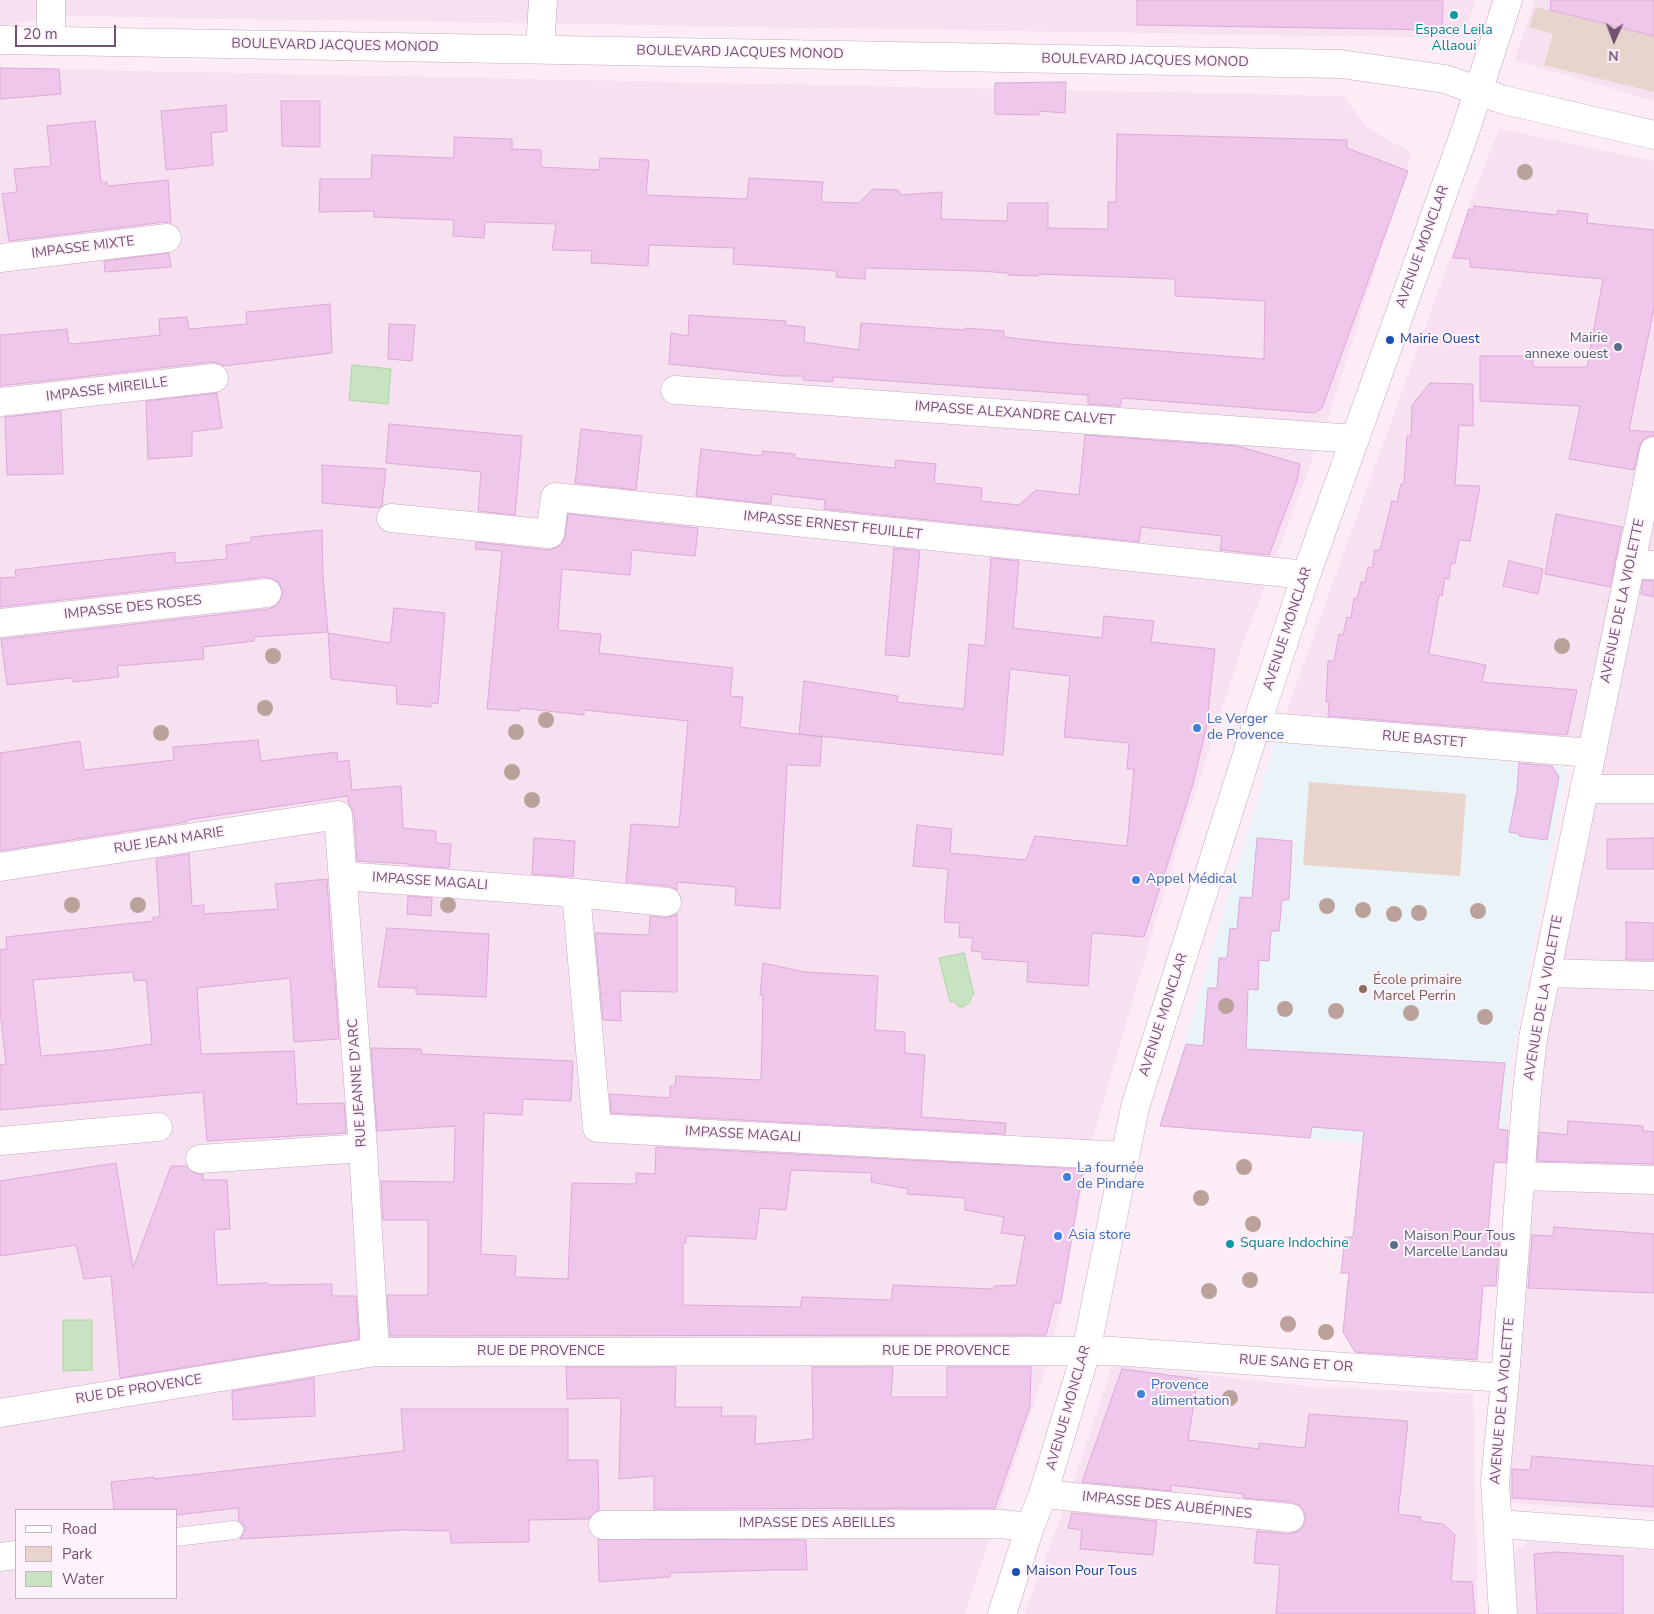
<!DOCTYPE html>
<meta charset="utf-8">
<style>
body{margin:0}
#map{position:relative;width:1654px;height:1614px;overflow:hidden;background:#fbecf6;font-family:"Nunito Sans",sans-serif}
canvas{display:block}
.legend{position:absolute;left:15px;top:1509px;width:162px;height:90px;box-sizing:border-box;background:#fef3fa;border:1px solid #c7b2c4;margin:0;padding:6px 9px;list-style:none;font-size:15px;color:#745172}
.legend li{display:flex;align-items:center;gap:10px;height:25px}
.legend b{width:25px;border:1px solid #c7b2c4}
.north{position:absolute;left:1589px;top:15px;width:50px;height:50px;-webkit-text-stroke:4px #fef3fa;paint-order:stroke;rotate:182deg;font-size:14px;font-weight:700;line-height:20px;text-align:center;color:#745172}
.north::after{content:'';display:block;margin:auto;width:18px;height:22px;background:#745172;clip-path:polygon(50% 0,100% 100%,50% 72%,0 100%)}
.scale{position:absolute;left:15px;top:25px;width:101px;height:22px;box-sizing:border-box;border:2px solid #745172;border-top:0;padding-left:6px;font-size:15px;line-height:18px;white-space:nowrap;color:#745172;-webkit-text-stroke:4px #fef3fa;paint-order:stroke}
</style>
<div id="map">
<canvas width="1654" height="1614"></canvas>
<ul class="legend">
<li><b style="height:6px;background:#fff"></b>Road</li>
<li><b style="height:14px;background:#e8d4cc"></b>Park</li>
<li><b style="height:14px;background:#c7e3c2"></b>Water</li>
</ul>
<div class="north">N</div>
<div class="scale">20 m</div>
</div>
<script>
const ctx = document.querySelector('canvas').getContext('2d');
ctx.lineJoin = 'round';
function fill(path, color) { ctx.fillStyle = color; ctx.fill(path, 'evenodd'); }
const poly = rows => new Path2D(rows.map(r => 'M' + r).join(''));
function strokePath(path, color, width, dash) { ctx.strokeStyle = color; ctx.lineWidth = width; ctx.lineCap = dash ? 'butt' : 'round'; ctx.setLineDash(dash || []); ctx.stroke(path); }
function write(font, color, halo, rows, align = 'center') {
  ctx.font = font + ' "Nunito Sans",sans-serif'; ctx.lineWidth = 4; ctx.setLineDash([]); ctx.textBaseline = 'middle'; ctx.strokeStyle = halo; ctx.fillStyle = color; for (const [text, x, y, turn = 0] of rows) {
    ctx.save(); ctx.translate(x, y); ctx.rotate((+turn || 0) * Math.PI / 180); ctx.textAlign = isNaN(turn) ? turn : align; if (halo) ctx.strokeText(text, 0, 0); ctx.fillText(text, 0, 0); ctx.restore();
  }
}
fill(poly([
 [0,0,1475,0,1464,38,61,16,0,26],
 [1535,0,1654,0,1654,101,1514,60],
 [0,68,1344,96,1366,127,1412,153,1327,421,1244,641,1179,842,1091,1144,1052,1348,965,1614,0,1614],
 [16,1510,176,1510,176,1598,16,1598],
 [1499,129,1654,161,1654,1513,1502,1502,1542,1051,1608,745,1283,721,1474,192],
 [1113,1364,1313,1387,1473,1394,1478,1614,1024,1614,1072,1487],
 [1530,1541,1654,1550,1654,1614,1512,1614,1509,1554]
]), '#f7e1f1');
fill(poly([
 [1275,743,1567,767,1510,1066,1503,1155,1160,1126]
]), '#e9f3f8');
fill(poly([
 [1536,7,1654,36,1654,92,1544,65,1553,34,1529,27],
 [1309,782,1466,794,1460,876,1303,865]
]), '#e8d4cc');
const water = poly([
 [352,365,391,369,388,404,349,400,352,365],
 [964,953,974,995,971,996,970,1002,963,1007,958,1006,953,1001,950,1002,939,958,964,953],
 [63,1320,92,1320,92,1370,63,1371,63,1320]
]);
fill(water, '#c7e3c2');
strokePath(water, '#afd4a9', 1);
const building = poly([
 [1137,0,1443,0,1442,30,1137,25,1137,0],
 [1551,0,1654,0,1654,36,1550,10,1551,0],
 [0,68,59,69,61,94,0,99,0,68],
 [1066,82,1065,113,1039,111,1039,115,995,114,995,83,1066,82],
 [281,101,320,101,320,147,282,146,281,101],
 [226,105,227,131,211,133,213,165,166,170,161,111,226,105],
 [95,121,101,182,107,182,108,186,168,180,171,223,165,222,9,241,2,194,17,192,14,169,51,166,47,126,95,121],
 [1117,134,1347,140,1347,148,1408,171,1322,408,1314,413,1122,398,1120,406,1088,404,1088,395,833,377,833,382,803,380,803,376,782,376,669,364,671,333,688,336,689,315,786,321,785,325,805,327,804,342,859,350,861,323,965,330,965,328,1004,331,1004,337,1057,343,1264,359,1265,301,1175,296,1175,279,1039,274,1038,276,1008,275,1008,273,978,271,866,268,865,279,836,277,837,271,733,264,734,248,649,245,648,266,591,263,592,251,552,250,556,224,485,222,484,238,453,236,454,220,374,217,374,211,319,212,320,179,371,179,372,155,454,158,454,137,512,139,512,149,541,150,541,167,599,170,600,158,649,160,646,195,747,199,749,178,823,182,821,202,859,203,873,189,898,190,901,195,942,192,941,219,1007,221,1008,203,1048,203,1048,228,1108,229,1108,202,1116,202,1117,134],
 [1474,206,1557,215,1558,210,1588,214,1587,223,1654,230,1654,308,1629,430,1654,432,1654,436,1649,436,1642,441,1639,448,1634,470,1569,459,1580,406,1480,401,1480,356,1533,356,1533,367,1587,367,1603,279,1470,267,1470,259,1453,258,1469,209,1474,210,1474,206],
 [169,253,171,267,105,272,104,261,169,253],
 [330,304,332,353,223,366,220,364,212,362,0,386,0,335,67,329,69,343,73,344,160,335,159,319,187,317,189,329,247,324,246,312,330,304],
 [389,324,415,325,412,361,388,359,389,324],
 [1430,383,1473,384,1473,426,1459,425,1455,485,1480,486,1470,541,1459,540,1455,564,1451,563,1449,579,1445,578,1442,596,1439,595,1429,654,1486,665,1482,682,1577,690,1567,735,1328,716,1329,702,1326,702,1328,661,1334,661,1339,634,1343,635,1347,617,1351,618,1354,598,1357,599,1361,582,1365,582,1368,567,1372,568,1375,550,1380,550,1392,501,1397,502,1401,484,1404,484,1407,436,1411,436,1412,405,1430,383],
 [217,393,222,428,192,432,192,456,148,459,146,401,217,393],
 [61,411,63,474,7,475,5,417,61,411],
 [389,424,522,436,515,515,478,511,481,472,386,463,389,424],
 [581,429,642,436,636,490,575,483,581,429],
 [1085,435,1237,446,1300,464,1297,481,1269,555,1220,550,1222,536,1141,527,1139,542,824,509,825,500,772,494,771,504,696,496,701,449,762,456,762,451,795,454,795,458,895,468,896,460,936,464,934,483,982,488,981,501,1019,505,1036,490,1079,495,1085,435],
 [322,465,386,469,382,506,379,508,322,503,322,465],
 [568,514,698,528,695,556,632,550,630,575,562,569,558,630,601,634,599,653,733,668,730,696,743,697,740,727,822,737,820,766,787,765,780,909,735,905,736,887,677,882,677,890,669,886,626,882,631,824,679,827,688,721,584,710,584,715,520,708,520,711,487,709,502,551,475,549,476,542,548,550,556,548,562,544,565,537,568,514],
 [1556,514,1622,527,1610,587,1545,574,1556,514],
 [322,530,323,578,328,632,254,637,254,641,203,647,204,659,117,666,119,677,73,682,72,678,7,685,1,639,269,609,277,605,281,599,283,592,279,583,273,579,265,577,0,607,0,578,16,577,15,570,175,552,175,563,227,559,226,545,251,542,251,537,322,530],
 [894,548,920,551,909,657,885,655,894,548],
 [991,558,1019,561,1013,628,1102,638,1104,616,1154,621,1151,642,1215,649,1208,712,1210,712,1193,784,1144,937,1092,933,1088,986,1027,982,1028,962,982,959,982,952,971,951,973,938,959,937,960,923,944,922,948,869,913,866,917,825,952,829,950,853,1026,860,1035,836,1127,846,1134,769,1127,769,1129,743,1064,737,1070,676,1010,669,1003,755,799,734,804,681,898,696,897,702,964,709,969,644,985,646,991,558],
 [1509,561,1543,569,1538,594,1503,586,1509,561],
 [1643,580,1654,581,1654,597,1641,594,1643,580],
 [394,608,445,613,438,704,431,703,431,707,397,704,396,686,331,679,328,633,390,643,394,608],
 [258,740,261,761,337,752,338,762,349,760,352,790,401,786,403,828,436,831,436,843,451,844,449,868,409,865,409,864,357,861,354,814,349,804,348,796,187,820,187,822,0,851,0,753,80,741,84,770,174,760,173,747,258,740],
 [1519,763,1552,766,1559,777,1547,840,1519,836,1520,834,1509,832,1517,791,1519,763],
 [534,838,575,841,573,877,532,874,534,838],
 [1257,838,1292,841,1289,900,1282,900,1279,931,1271,931,1269,961,1259,960,1258,990,1248,989,1246,1049,1505,1063,1498,1129,1508,1130,1506,1163,1494,1162,1488,1232,1500,1233,1496,1286,1483,1286,1477,1360,1355,1352,1343,1332,1349,1273,1341,1273,1345,1237,1353,1237,1364,1131,1312,1127,1310,1138,1160,1126,1186,1044,1203,1046,1208,988,1217,988,1219,958,1227,958,1230,928,1237,929,1240,897,1252,898,1257,838],
 [1654,838,1654,869,1607,869,1607,839,1654,838],
 [189,854,192,906,204,905,204,914,278,909,275,884,327,879,333,969,334,969,339,1039,294,1042,290,978,197,988,201,1054,294,1051,297,1104,344,1103,346,1133,207,1141,203,1092,0,1110,0,1065,6,1064,0,1010,0,950,7,949,6,937,153,921,153,917,160,917,156,859,189,854],
 [133,972,134,981,146,980,152,1044,108,1050,41,1056,33,980,133,972],
 [408,896,432,898,431,916,407,914,408,896],
 [677,914,677,992,620,991,621,1021,603,1020,595,933,649,935,650,916,666,918,673,916,677,914],
 [1626,922,1654,923,1654,960,1626,960,1626,922],
 [387,928,489,934,486,997,416,994,416,988,378,987,387,928],
 [763,963,805,972,878,976,875,1030,905,1032,905,1053,925,1055,921,1117,1006,1123,1005,1134,611,1113,610,1094,670,1098,670,1086,675,1086,676,1076,761,1080,763,995,760,995,763,963],
 [371,1048,421,1049,422,1054,573,1061,571,1101,523,1099,522,1115,484,1113,481,1254,516,1256,515,1277,568,1279,572,1183,636,1184,636,1173,655,1174,656,1147,1083,1169,1061,1303,1054,1303,1046,1335,390,1336,387,1295,428,1295,428,1220,383,1220,381,1181,454,1182,455,1126,377,1131,371,1048],
 [791,1170,872,1173,871,1182,908,1189,907,1194,965,1198,965,1210,1004,1217,1001,1233,1025,1236,1016,1285,994,1286,993,1289,893,1285,891,1300,802,1297,800,1307,683,1305,683,1243,686,1243,686,1236,756,1239,760,1208,786,1210,791,1170],
 [1568,1121,1643,1126,1643,1131,1654,1132,1654,1164,1537,1161,1539,1132,1567,1135,1568,1121],
 [116,1163,133,1268,171,1166,187,1166,194,1173,203,1174,203,1180,227,1180,230,1229,214,1230,217,1285,267,1283,269,1285,332,1284,332,1296,356,1296,359,1339,120,1378,111,1276,84,1279,76,1245,0,1256,0,1181,116,1163],
 [1554,1227,1654,1234,1654,1293,1528,1288,1532,1235,1553,1236,1554,1227],
 [566,1367,676,1367,675,1407,722,1407,721,1416,756,1416,755,1444,813,1439,812,1367,893,1367,891,1397,947,1397,947,1367,1031,1367,1030,1406,995,1508,654,1509,654,1476,619,1479,621,1398,567,1399,566,1367],
 [1122,1369,1198,1379,1188,1440,1259,1449,1259,1443,1305,1448,1309,1414,1408,1421,1398,1514,1421,1517,1420,1521,1443,1524,1455,1535,1451,1581,1472,1582,1475,1614,1276,1614,1280,1565,1254,1563,1257,1531,1288,1534,1297,1532,1303,1527,1306,1519,1304,1511,1299,1505,1292,1502,1243,1498,1244,1494,1171,1485,1171,1491,1082,1482,1122,1369],
 [314,1378,315,1416,233,1420,232,1391,314,1378],
 [401,1409,568,1409,568,1460,598,1460,599,1510,595,1512,589,1519,529,1520,529,1542,451,1543,450,1531,404,1530,240,1539,245,1529,243,1524,239,1521,238,1508,176,1515,176,1510,114,1510,111,1482,154,1477,154,1479,404,1451,401,1409],
 [1532,1456,1654,1466,1654,1507,1512,1498,1512,1469,1530,1470,1532,1456],
 [1072,1513,1157,1521,1153,1555,1080,1549,1082,1530,1068,1528,1072,1513],
 [598,1539,806,1540,807,1570,773,1570,670,1573,670,1577,599,1582,598,1539],
 [1555,1552,1623,1556,1623,1614,1537,1614,1534,1554,1555,1552]
]);
fill(building, '#eec7ea');
strokePath(building, '#dfa9da', 1);
const service = poly([
 [176,1537,234,1530]
]);
const minor = poly([
 [51,41,51,0],
 [540,49,543,0],
 [0,258,167,238],
 [675,390,1355,439],
 [0,402,214,378],
 [391,518,550,534,555,497,1306,575],
 [1630,564,1654,565],
 [0,623,267,593],
 [1584,789,1654,789],
 [0,867,338,815,363,1148,375,1352],
 [343,876,576,893,597,1128,1124,1156],
 [576,893,667,902],
 [1547,973,1654,976],
 [0,1141,158,1127],
 [200,1159,363,1148],
 [1521,1176,1654,1180],
 [1086,1352,1135,1107,1256,726,1591,753],
 [0,1413,375,1352,1112,1351,1505,1378],
 [1043,1494,1290,1518],
 [1498,1524,1654,1535],
 [603,1525,1001,1524,1030,1527],
 [0,1557,16,1555],
 [1503,1614,1495,1482,1505,1378,1527,1090,1533,1038,1654,451]
]);
const tertiary = poly([
 [0,40,1341,64,1445,79,1504,100,1654,135],
 [1256,726,1306,575,1465,132,1508,0],
 [1002,1614,1030,1527,1043,1494,1086,1352]
]);
strokePath(service, '#c6abc2', 19);
strokePath(minor, '#c6abc2', 29);
strokePath(tertiary, '#c6abc2', 29);
strokePath(service, '#fff', 18);
strokePath(minor, '#fff', 28);
strokePath(tertiary, '#fff', 28);
ctx.fillStyle = '#baa29b';
for (const [x, y] of [
 [1525,172],
 [1562,646],
 [273,656],
 [265,708],
 [546,720],
 [516,732],
 [161,733],
 [512,772],
 [532,800],
 [72,905],
 [138,905],
 [448,905],
 [1327,906],
 [1363,910],
 [1478,911],
 [1419,913],
 [1394,914],
 [1226,1006],
 [1285,1009],
 [1336,1011],
 [1411,1013],
 [1485,1017],
 [1244,1167],
 [1201,1198],
 [1253,1224],
 [1250,1280],
 [1209,1291],
 [1288,1324],
 [1326,1332],
 [1230,1398]
]) { ctx.beginPath(); ctx.arc(x, y, 8, 0, 2 * Math.PI); ctx.fill(); }
for (const [x, y, r, color] of [
 [1454,15,5,"#0f9aa8"],
 [1390,340,5,"#1a4fb4"],
 [1618,347,5,"#5c6f8a"],
 [1197,728,5,"#3f7fe0"],
 [1136,880,5,"#3f7fe0"],
 [1363,989,5,"#8d6e63"],
 [1067,1177,5,"#3f7fe0"],
 [1058,1236,5,"#3f7fe0"],
 [1230,1244,5,"#0f9aa8"],
 [1394,1245,5,"#5c6f8a"],
 [1141,1394,5,"#3f7fe0"],
 [1016,1572,5,"#1a4fb4"]
]) { const dot = new Path2D(); dot.arc(x, y, r, 0, 2 * Math.PI); ctx.fillStyle = color; ctx.fill(dot); strokePath(dot, '#fef3fa', 2); }
write('14px', '#0d838f', '#fef3fa', [
 ["Espace Leila",1454,31],
 ["Allaoui",1454,47],
 ["Square Indochine",1240,1244,"left"]
]);
write('14px', '#745172', '#fef3fa', [
 ["BOULEVARD JACQUES MONOD",335,46,1],
 ["BOULEVARD JACQUES MONOD",740,53,1],
 ["BOULEVARD JACQUES MONOD",1145,61,1],
 ["AVENUE MONCLAR",1423,247,-70],
 ["IMPASSE MIXTE",83,248,-7],
 ["IMPASSE MIREILLE",107,390,-7],
 ["IMPASSE ALEXANDRE CALVET",1015,414,4],
 ["IMPASSE ERNEST FEUILLET",833,526,6],
 ["AVENUE DE LA VIOLETTE",1623,601,-78],
 ["IMPASSE DES ROSES",133,608,-6],
 ["AVENUE MONCLAR",1288,629,-72],
 ["RUE BASTET",1424,740,5],
 ["RUE JEAN MARIE",169,841,-9],
 ["IMPASSE MAGALI",430,882,4],
 ["AVENUE DE LA VIOLETTE",1544,998,-80],
 ["AVENUE MONCLAR",1164,1015,-72],
 ["RUE JEANNE D'ARC",358,1083,-94],
 ["IMPASSE MAGALI",743,1135,3],
 ["RUE DE PROVENCE",541,1352],
 ["RUE DE PROVENCE",946,1352],
 ["RUE SANG ET OR",1296,1364,4],
 ["RUE DE PROVENCE",139,1390,-9],
 ["AVENUE DE LA VIOLETTE",1503,1401,-85],
 ["AVENUE MONCLAR",1069,1408,-74],
 ["IMPASSE DES AUBÉPINES",1167,1506,6],
 ["IMPASSE DES ABEILLES",817,1524]
]);
write('14px', '#4e5e75', '#fef3fa', [
 ["Mairie",1608,339],
 ["annexe ouest",1608,355],
 ["Maison Pour Tous",1404,1237,"left"],
 ["Marcelle Landau",1404,1253,"left"]
], 'right');
write('14px', '#164399', '#fef3fa', [
 ["Mairie Ouest",1400,340],
 ["Maison Pour Tous",1026,1572]
], 'left');
write('14px', '#366cbe', '#fef3fa', [
 ["Le Verger",1207,720],
 ["de Provence",1207,736],
 ["Appel Médical",1146,880],
 ["La fournée",1077,1169],
 ["de Pindare",1077,1185],
 ["Asia store",1068,1236],
 ["Provence",1151,1386],
 ["alimentation",1151,1402]
], 'left');
write('14px', '#785e54', '#fef3fa', [
 ["École primaire",1373,981],
 ["Marcel Perrin",1373,997]
], 'left');
</script>
